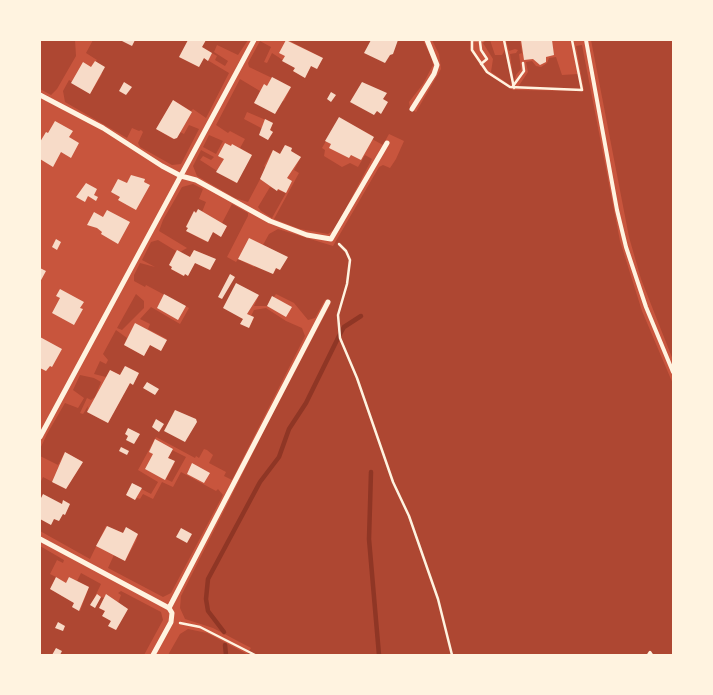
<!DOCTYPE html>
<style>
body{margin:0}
#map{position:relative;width:713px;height:695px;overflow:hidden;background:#c8553d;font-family:Commissioner,sans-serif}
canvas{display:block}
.frame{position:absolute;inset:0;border:41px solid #fff3e0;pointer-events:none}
</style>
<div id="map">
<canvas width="713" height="695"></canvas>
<div class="frame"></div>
</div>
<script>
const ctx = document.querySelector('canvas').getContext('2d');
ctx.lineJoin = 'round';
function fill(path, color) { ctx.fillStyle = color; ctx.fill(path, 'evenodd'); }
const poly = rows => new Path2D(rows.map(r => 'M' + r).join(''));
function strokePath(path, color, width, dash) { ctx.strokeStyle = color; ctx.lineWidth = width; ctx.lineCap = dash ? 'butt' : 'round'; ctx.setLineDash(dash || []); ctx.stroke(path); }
fill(poly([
 [40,40,75,40,76,56,57,89,51,95,40,89],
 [93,40,186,40,188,41,180,57,199,67,204,58,229,73,206,118,193,109,191,111,173,100,156,129,173,139,180,132,184,134,189,125,199,129,181,164,172,165,140,147,138,143,143,132,141,130,139,131,132,128,127,138,65,102,63,91,69,80,90,94,102,74,95,62,97,60,86,53],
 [206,40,248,40,238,55,217,45,214,52,228,61,225,66,215,60,217,56,202,47],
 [288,40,423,40,432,59,433,65,423,84,409,102,410,108,416,112,441,69,439,54,432,40,470,40,470,50,486,73,513,90,584,91,576,46,582,45,620,241,642,311,673,384,673,655,168,655,180,634,188,629,207,633,247,654,251,648,213,628,185,619,180,608,181,596,268,423,331,303,328,299,325,300,315,318,308,320,294,303,276,294,267,306,254,306,259,295,241,323,249,328,254,318,251,316,254,310,266,308,286,321,302,328,305,336,232,480,224,476,226,472,209,463,213,455,207,450,204,449,199,458,196,456,195,458,156,437,138,470,158,482,151,494,132,484,126,495,135,500,137,498,140,499,143,494,153,499,162,482,173,487,181,472,216,491,218,489,223,495,171,593,163,597,108,568,114,555,125,561,136,541,138,534,127,528,123,533,106,526,90,559,40,531,40,483,43,477,66,489,83,462,65,452,58,465,40,456,40,449,47,434,65,403,78,408,84,398,73,390,80,375,94,378,101,382,95,397,91,400,87,398,80,413,83,414,88,406,87,412,108,423,130,383,133,384,139,373,126,366,120,375,110,370,106,377,94,374,100,361,106,364,108,360,103,354,116,330,127,338,124,345,144,356,150,345,161,351,167,339,148,329,150,324,140,319,151,307,180,324,189,308,146,285,145,287,134,281,134,275,140,263,155,267,142,260,151,242,158,240,176,251,169,265,172,267,171,269,183,276,185,274,188,275,195,263,210,270,215,259,194,250,190,257,180,252,187,248,159,231,163,220,182,187,193,184,203,189,199,199,206,202,202,212,194,212,186,226,188,228,186,231,207,242,213,232,221,237,227,226,222,223,232,204,248,213,248,216,227,257,236,262,238,259,254,267,256,265,273,274,276,268,280,270,287,257,263,245,269,234,278,229,333,246,379,167,383,165,390,168,396,159,404,141,389,134,383,145,372,139,373,136,339,118,322,148,325,150,324,156,342,167,350,163,358,167,365,155,372,159,335,229,328,234,300,229,274,219,299,173,294,170,301,157,291,151,292,148,286,145,280,154,273,150,264,166,266,168,248,202,235,198,197,176,193,166,201,150,214,157,211,160,203,156,200,160,236,183,252,155,240,148,245,139,230,131,228,133,216,125,240,79,260,91,254,103,284,101,291,87,249,67,248,63,260,41,271,47,264,62,267,63,272,53,295,68,293,71,305,78,311,66,317,69,323,58],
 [247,112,273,123,270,130,273,132,268,140,260,135,263,129,244,119],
 [487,40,490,40,495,55,502,55,505,50,512,83,510,85,491,72,493,59,483,43],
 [506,40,520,40,522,53,519,54,521,69,516,75,514,83,510,54,516,53,518,50,515,49,509,51],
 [591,40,673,40,673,360,641,279,629,237],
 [556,57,562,75,578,74,581,89,518,87,528,72,526,62,532,61,536,66,541,67,547,63,549,58],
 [209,135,223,141,216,154,203,147],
 [270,187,286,193,272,218,261,211,258,207],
 [136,294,144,301,144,308,122,330,117,328],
 [172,450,186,457,172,482,166,479,175,462,168,458],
 [40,546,64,560,63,563,57,560,50,574,56,577,50,589,74,603,72,607,80,611,89,587,77,581,81,573,101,584,91,605,95,608,101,597,104,598,99,608,105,611,103,616,111,621,108,626,116,630,128,609,118,603,121,595,118,593,121,591,161,612,163,620,144,655,40,655]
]), '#ae4732');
strokePath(poly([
 [371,472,369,539,379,655],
 [224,632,208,611,206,599,208,579,260,482,279,457,289,429,306,403,339,336,344,327,361,316],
 [225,645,226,655]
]), '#8f3625', 4.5);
fill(poly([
 [120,40,135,40,132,46],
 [188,40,206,40,202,47,212,53,208,61,204,58,199,67,179,57],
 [286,40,323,58,317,69,311,66,305,78,293,71,295,68,282,61,285,56,279,53],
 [371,40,398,40,393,54,390,55,385,63,364,53],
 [521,40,552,40,554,55,546,57,546,62,540,65,533,59,524,60],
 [95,61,105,67,90,94,71,83,83,62,91,67],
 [272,77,291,87,275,114,254,103,264,84,267,86],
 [124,82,132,87,126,95,119,91],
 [362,82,387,93,383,99,388,102,381,114,377,111,374,115,350,102],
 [331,92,336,95,331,102,327,99],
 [173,100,192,112,177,138,174,139,156,129],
 [339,117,374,137,361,160,351,155,349,158,329,148,331,144,325,141],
 [265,119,273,123,270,130,273,132,268,140,259,135],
 [55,121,73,131,69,137,79,143,71,158,61,152,53,167,40,159,40,142,46,132,48,133],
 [225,143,231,146,232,144,252,155,237,183,216,172,224,159,218,156],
 [285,145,292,148,291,151,301,157,287,178,292,181,286,193,278,189,277,191,260,179,273,150,280,154],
 [131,175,145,179,144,182,150,185,136,210,118,200,120,197,111,192,118,179,127,183],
 [86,183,97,189,94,195,98,197,96,201,88,196,85,202,76,197],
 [198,209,227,226,221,237,213,232,208,242,186,231,188,228,186,227,194,211,196,213],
 [107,210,130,222,118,244,101,234,102,232,97,228,87,225,94,212,103,217],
 [249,238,288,257,280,270,276,268,273,274,238,259],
 [56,239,61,242,57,250,52,247],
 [177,250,190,257,194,250,216,259,210,270,195,263,188,276,185,274,184,276,171,269,172,267,169,265],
 [40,268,46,271,40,282],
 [230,274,235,277,222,299,218,297],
 [236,283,259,295,247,314,254,317,249,328,240,324,243,319,223,308],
 [60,289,84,302,80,308,83,309,74,325,52,313,60,298,56,296],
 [164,294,186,306,178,320,157,308],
 [272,296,292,307,286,317,267,306],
 [135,323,167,340,161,351,150,345,144,356,124,345],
 [40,337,62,349,52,367,50,366,46,371,40,368],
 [125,366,139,373,133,385,130,383,108,423,87,412,110,370,120,375],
 [147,382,159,389,155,395,143,388],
 [175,410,196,419,197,422,185,442,164,431],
 [156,419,164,424,159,432,152,427],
 [128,428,140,434,134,444,126,440,128,436,125,434],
 [155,439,173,449,168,458,175,461,165,480,145,469,153,454,149,452],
 [121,447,129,451,127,455,119,451],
 [65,452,83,462,66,489,52,482],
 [192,463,210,473,204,483,187,474],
 [132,483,142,488,135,500,126,495],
 [43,494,62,504,63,500,70,504,65,515,63,514,59,521,54,519,51,525,40,519,40,500],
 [107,526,123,533,126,527,138,534,125,561,96,546],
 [181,528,192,534,187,543,176,537],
 [56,577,66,583,69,577,89,587,79,611,72,607,74,603,50,589],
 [97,594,101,597,95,608,90,605],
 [106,594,128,609,116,630,108,626,111,621,102,616,105,611,99,608],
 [58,622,65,626,63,631,55,628],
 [56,648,62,651,60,655,52,655]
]), '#f7dbc8');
strokePath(poly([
 [472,40,472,50,487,72,510,87,582,90,572,40],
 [474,40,483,40],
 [504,40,514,88],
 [480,42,481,50,487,59,481,64],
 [513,86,524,71,523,63],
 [339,244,346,251,350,260,347,284,338,315,340,338,357,378,393,482,409,516,438,599,452,655],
 [180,623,200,627,255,655],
 [648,655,650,652,652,655]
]), '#fff3e0', 2.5);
strokePath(poly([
 [586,40,617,210,626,247,646,307,673,372]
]), '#fff3e0', 4);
strokePath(poly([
 [40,95,103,128,162,166,181,176,196,180,270,221,307,235,331,239,387,143],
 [412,109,434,74,437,65,427,40],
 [40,437,254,40],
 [40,539,169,608],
 [153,655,171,622,172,613,169,608,328,302]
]), '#fff3e0', 5);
</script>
